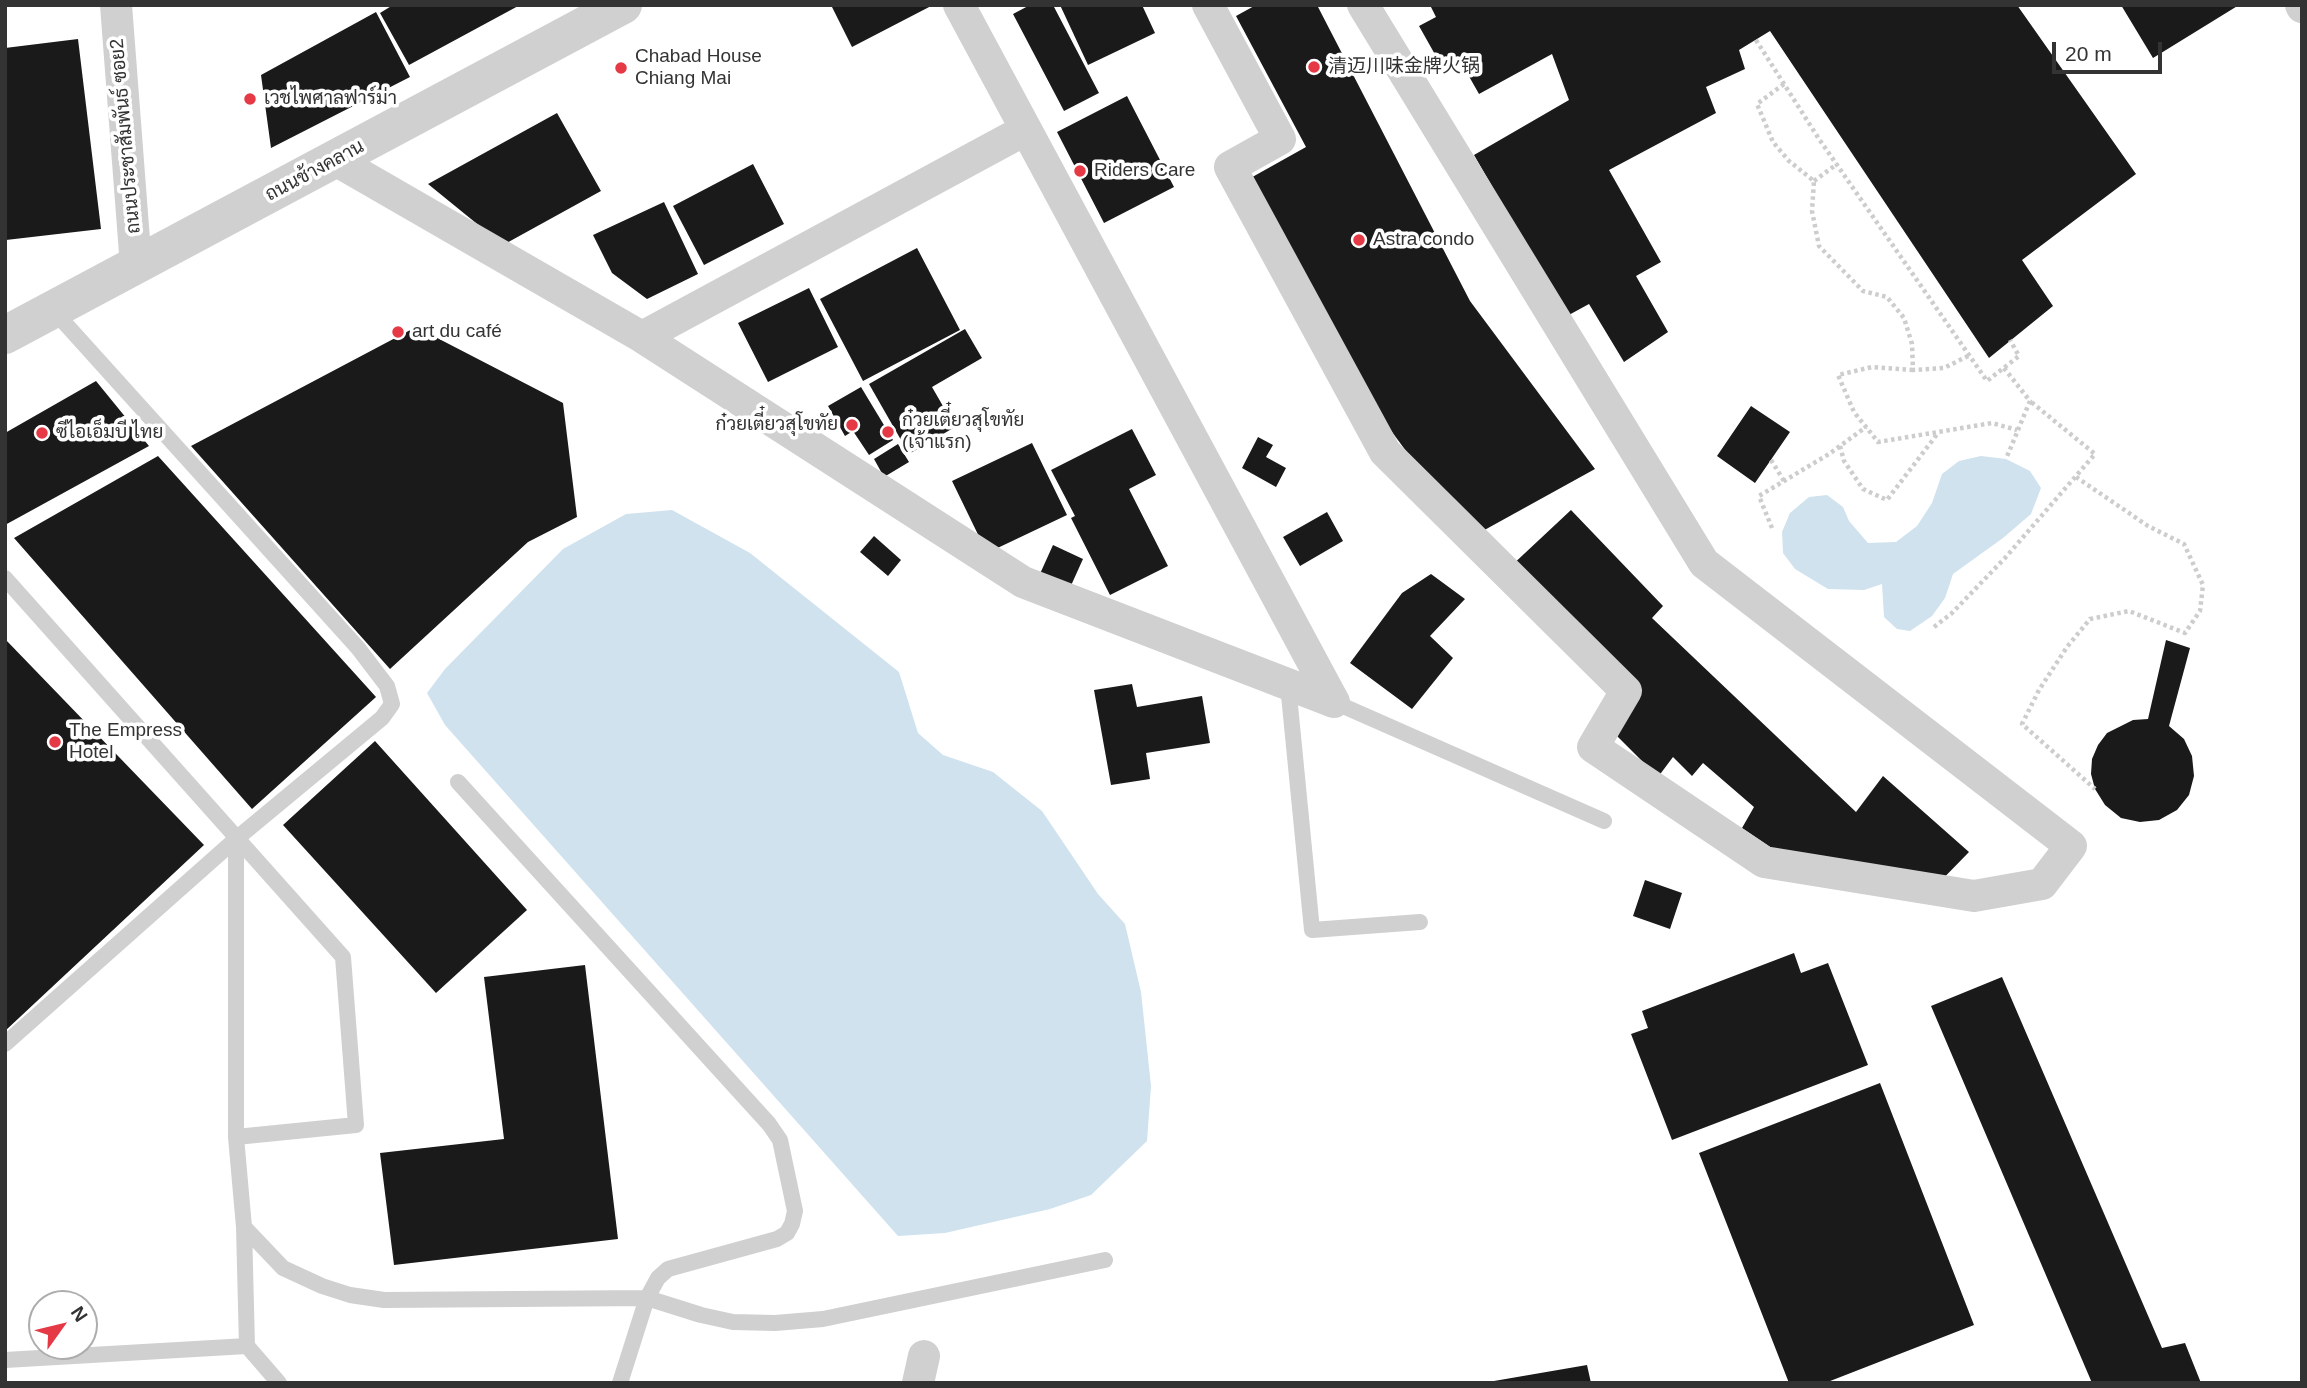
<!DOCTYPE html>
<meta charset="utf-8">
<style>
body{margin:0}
#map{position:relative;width:2307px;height:1388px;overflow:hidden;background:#fff;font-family:Helvetica,sans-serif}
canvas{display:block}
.frame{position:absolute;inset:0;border:7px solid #333;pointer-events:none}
.north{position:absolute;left:28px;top:1290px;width:70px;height:70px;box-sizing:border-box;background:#fff;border:2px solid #adadad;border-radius:50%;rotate:56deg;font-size:19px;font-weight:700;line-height:28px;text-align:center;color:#333}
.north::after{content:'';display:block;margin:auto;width:24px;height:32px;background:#e63946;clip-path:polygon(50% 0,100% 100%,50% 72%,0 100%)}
.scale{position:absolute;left:2052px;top:42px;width:110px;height:32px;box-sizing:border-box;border:4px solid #333;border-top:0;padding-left:9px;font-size:21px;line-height:24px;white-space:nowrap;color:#333;-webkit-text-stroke:5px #fff;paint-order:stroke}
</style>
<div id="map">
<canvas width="2307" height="1388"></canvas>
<div class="frame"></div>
<div class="north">N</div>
<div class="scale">20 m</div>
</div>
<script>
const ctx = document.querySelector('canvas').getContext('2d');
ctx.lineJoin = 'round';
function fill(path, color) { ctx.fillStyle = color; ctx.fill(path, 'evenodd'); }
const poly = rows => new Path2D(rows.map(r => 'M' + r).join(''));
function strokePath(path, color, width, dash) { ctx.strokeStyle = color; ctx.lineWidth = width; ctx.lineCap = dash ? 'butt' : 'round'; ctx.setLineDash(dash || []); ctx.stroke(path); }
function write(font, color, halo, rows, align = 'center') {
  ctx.font = font + ' Helvetica,"Noto Sans SC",Sarabun,sans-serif'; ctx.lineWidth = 7; ctx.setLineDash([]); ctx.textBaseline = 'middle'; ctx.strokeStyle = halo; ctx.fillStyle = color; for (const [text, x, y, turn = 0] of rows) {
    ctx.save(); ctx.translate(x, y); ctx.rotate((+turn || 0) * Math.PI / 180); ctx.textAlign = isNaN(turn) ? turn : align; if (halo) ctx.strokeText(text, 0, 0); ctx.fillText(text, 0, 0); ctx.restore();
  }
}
fill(poly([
 [1981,456,2006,459,2030,471,2041,488,2031,514,2003,538,1953,574,1945,598,1932,616,1910,631,1897,629,1884,617,1882,584,1864,590,1828,589,1795,569,1783,553,1782,532,1790,513,1809,497,1827,495,1843,507,1849,521,1868,543,1896,542,1917,526,1932,503,1942,474,1959,461],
 [672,510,750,553,899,672,918,733,943,755,993,772,1042,811,1098,894,1125,924,1141,992,1151,1086,1147,1141,1091,1195,1050,1209,945,1233,898,1236,445,725,427,693,445,669,563,549,626,514]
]), '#cfe2ee');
fill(poly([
 [393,5,520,5,409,65,380,13],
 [831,5,933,5,852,47],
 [1030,5,1053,5,1099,93,1064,111,1013,14],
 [1060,5,1142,5,1155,33,1088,65],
 [1256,5,1317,5,1470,301,1595,469,1470,538,1342,364,1247,180,1306,147,1236,16],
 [1430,5,2017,5,2136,174,2022,260,2053,306,1989,358,1770,31,1739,50,1745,69,1706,87,1716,113,1609,170,1661,262,1636,276,1668,332,1624,362,1589,304,1567,316,1474,155,1569,100,1552,54,1479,94,1462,64,1446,74,1419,26,1436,17],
 [2121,5,2239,5,2153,58],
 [376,12,410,77,271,148,261,75],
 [78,39,101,229,6,240,5,48],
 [1127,96,1174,187,1104,223,1057,132],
 [557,113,601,191,503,245,428,184],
 [753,164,784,224,704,265,673,206],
 [664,202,698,274,647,299,612,273,593,235],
 [917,248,960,330,863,381,820,299],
 [809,288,838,347,768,382,738,323],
 [416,327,563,403,577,517,528,542,390,669,191,446],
 [965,329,982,358,932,387,955,427,909,454,869,384],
 [96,381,149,446,5,525,5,433],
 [861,387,893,440,869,455,853,431,845,436,828,406],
 [1751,406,1790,432,1755,483,1717,456],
 [1132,429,1156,475,1129,489,1168,566,1110,595,1071,518,1075,516,1051,470],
 [1258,437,1273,445,1266,457,1286,468,1276,487,1242,468],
 [1032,443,1067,515,987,553,952,481],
 [898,444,909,462,884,477,874,459],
 [158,456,376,697,252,809,14,538],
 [1571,510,1663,606,1652,618,1856,812,1883,776,1969,852,1930,892,1803,869,1742,828,1754,807,1703,763,1692,776,1673,757,1658,777,1616,735,1638,694,1509,568],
 [1327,512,1343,541,1300,566,1283,537],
 [874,536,901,560,888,576,860,552],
 [1053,545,1083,559,1069,590,1039,576],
 [1431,574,1465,599,1430,636,1453,658,1412,709,1350,663,1402,593],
 [5,639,204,845,5,1031],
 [2166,640,2190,648,2169,726,2184,739,2192,756,2194,776,2189,795,2177,810,2159,820,2140,822,2121,818,2105,805,2095,789,2091,774,2092,759,2098,745,2107,733,2133,720,2148,719],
 [1132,684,1137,707,1202,696,1210,743,1146,753,1150,779,1111,785,1094,690],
 [375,741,527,910,436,993,283,825],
 [1645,880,1682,893,1670,929,1633,916],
 [1794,953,1801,973,1828,963,1868,1065,1672,1140,1631,1034,1648,1028,1642,1011],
 [585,965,618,1239,394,1265,380,1153,504,1139,484,977],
 [2002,977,2162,1348,2185,1343,2201,1383,2092,1383,1931,1006],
 [1880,1083,1974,1325,1825,1383,1789,1383,1699,1153],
 [1587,1365,1591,1383,1494,1383,1494,1381]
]), '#1a1a1a');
strokePath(poly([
 [1756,40,1819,139,1987,381,2019,356,2010,340],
 [1784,84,1757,104,1773,142,1789,161,1814,181,1812,211,1819,246,1863,291,1887,297,1904,318,1912,344,1913,370,1944,368,1970,355],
 [1814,181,1837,164],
 [2004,368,2030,401,2006,459],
 [1913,370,1872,367,1838,375,1854,412,1878,442,1992,423,2017,430],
 [1840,446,1844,461,1863,489,1887,500,1938,433],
 [1771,460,1784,481],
 [2076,477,2148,526,2184,544,2203,585,2200,611,2185,633,2129,611,2090,619,2067,647,2039,690,2022,724,2095,789],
 [1772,528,1759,496,1829,454,1866,427],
 [1934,627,1952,613,2005,558,2095,454,2030,401]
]), '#cdcdcd', 4.5, [3.5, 3.5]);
strokePath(poly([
 [5,578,343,957,356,1125,236,1137],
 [1288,685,1312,930,1420,922],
 [1334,702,1604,821],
 [458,782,769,1124,780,1140,795,1211,792,1224,787,1233,777,1239,668,1269,658,1278,647,1298,620,1383],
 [236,839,236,1137,244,1227,283,1268,322,1286,350,1295,384,1300,647,1298,701,1315,733,1322,775,1323,823,1319,1105,1260],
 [5,1044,236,839,382,718,392,704,387,686,358,648,53,310],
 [244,1227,247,1346,279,1383],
 [5,1360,247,1346]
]), '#d0d0d0', 16);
strokePath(poly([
 [116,5,136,266],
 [959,5,1334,702],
 [1208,5,1280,139,1230,167,1385,452,1626,691,1593,747,1764,862,1974,896,2042,884,2071,846,1704,563,1363,5],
 [2301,5,2302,7],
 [335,160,642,337,1023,582,1334,702],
 [642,337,1025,130],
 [918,1383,924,1356]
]), '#d0d0d0', 32);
strokePath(poly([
 [5,335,623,5]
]), '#d0d0d0', 38);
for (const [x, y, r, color] of [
 [1314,67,7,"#e63946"],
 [621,68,7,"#e63946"],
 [250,99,7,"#e63946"],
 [1080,171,7,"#e63946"],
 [1359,240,7,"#e63946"],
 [398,332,7,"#e63946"],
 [852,425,7,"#e63946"],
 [888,432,7,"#e63946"],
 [42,433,7,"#e63946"],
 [55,742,7,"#e63946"]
]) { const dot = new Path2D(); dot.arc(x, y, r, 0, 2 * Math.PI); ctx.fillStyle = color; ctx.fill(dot); strokePath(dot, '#fff', 2.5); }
write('19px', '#333', '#fff', [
 ["Chabad House",635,57],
 ["Chiang Mai",635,79],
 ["清迈川味金牌火锅",1328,67],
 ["เวชไพศาลฟาร์ม่า",264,99],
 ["Riders Care",1094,171],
 ["Astra condo",1373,240],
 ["art du café",412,332],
 ["ก๋วยเตี๋ยวสุโขทัย",902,421],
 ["(เจ้าแรก)",902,443],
 ["ก๋วยเตี๋ยวสุโขทัย",838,425,"right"],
 ["ซีไอเอ็มบี ไทย",56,433],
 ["The Empress",69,731],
 ["Hotel",69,753]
], 'left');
write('19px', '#333', '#fff', [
 ["ถนนประชาสัมพันธ์ ซอย2",126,136,-95],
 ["ถนนช้างคลาน",315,171,-28]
]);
</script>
